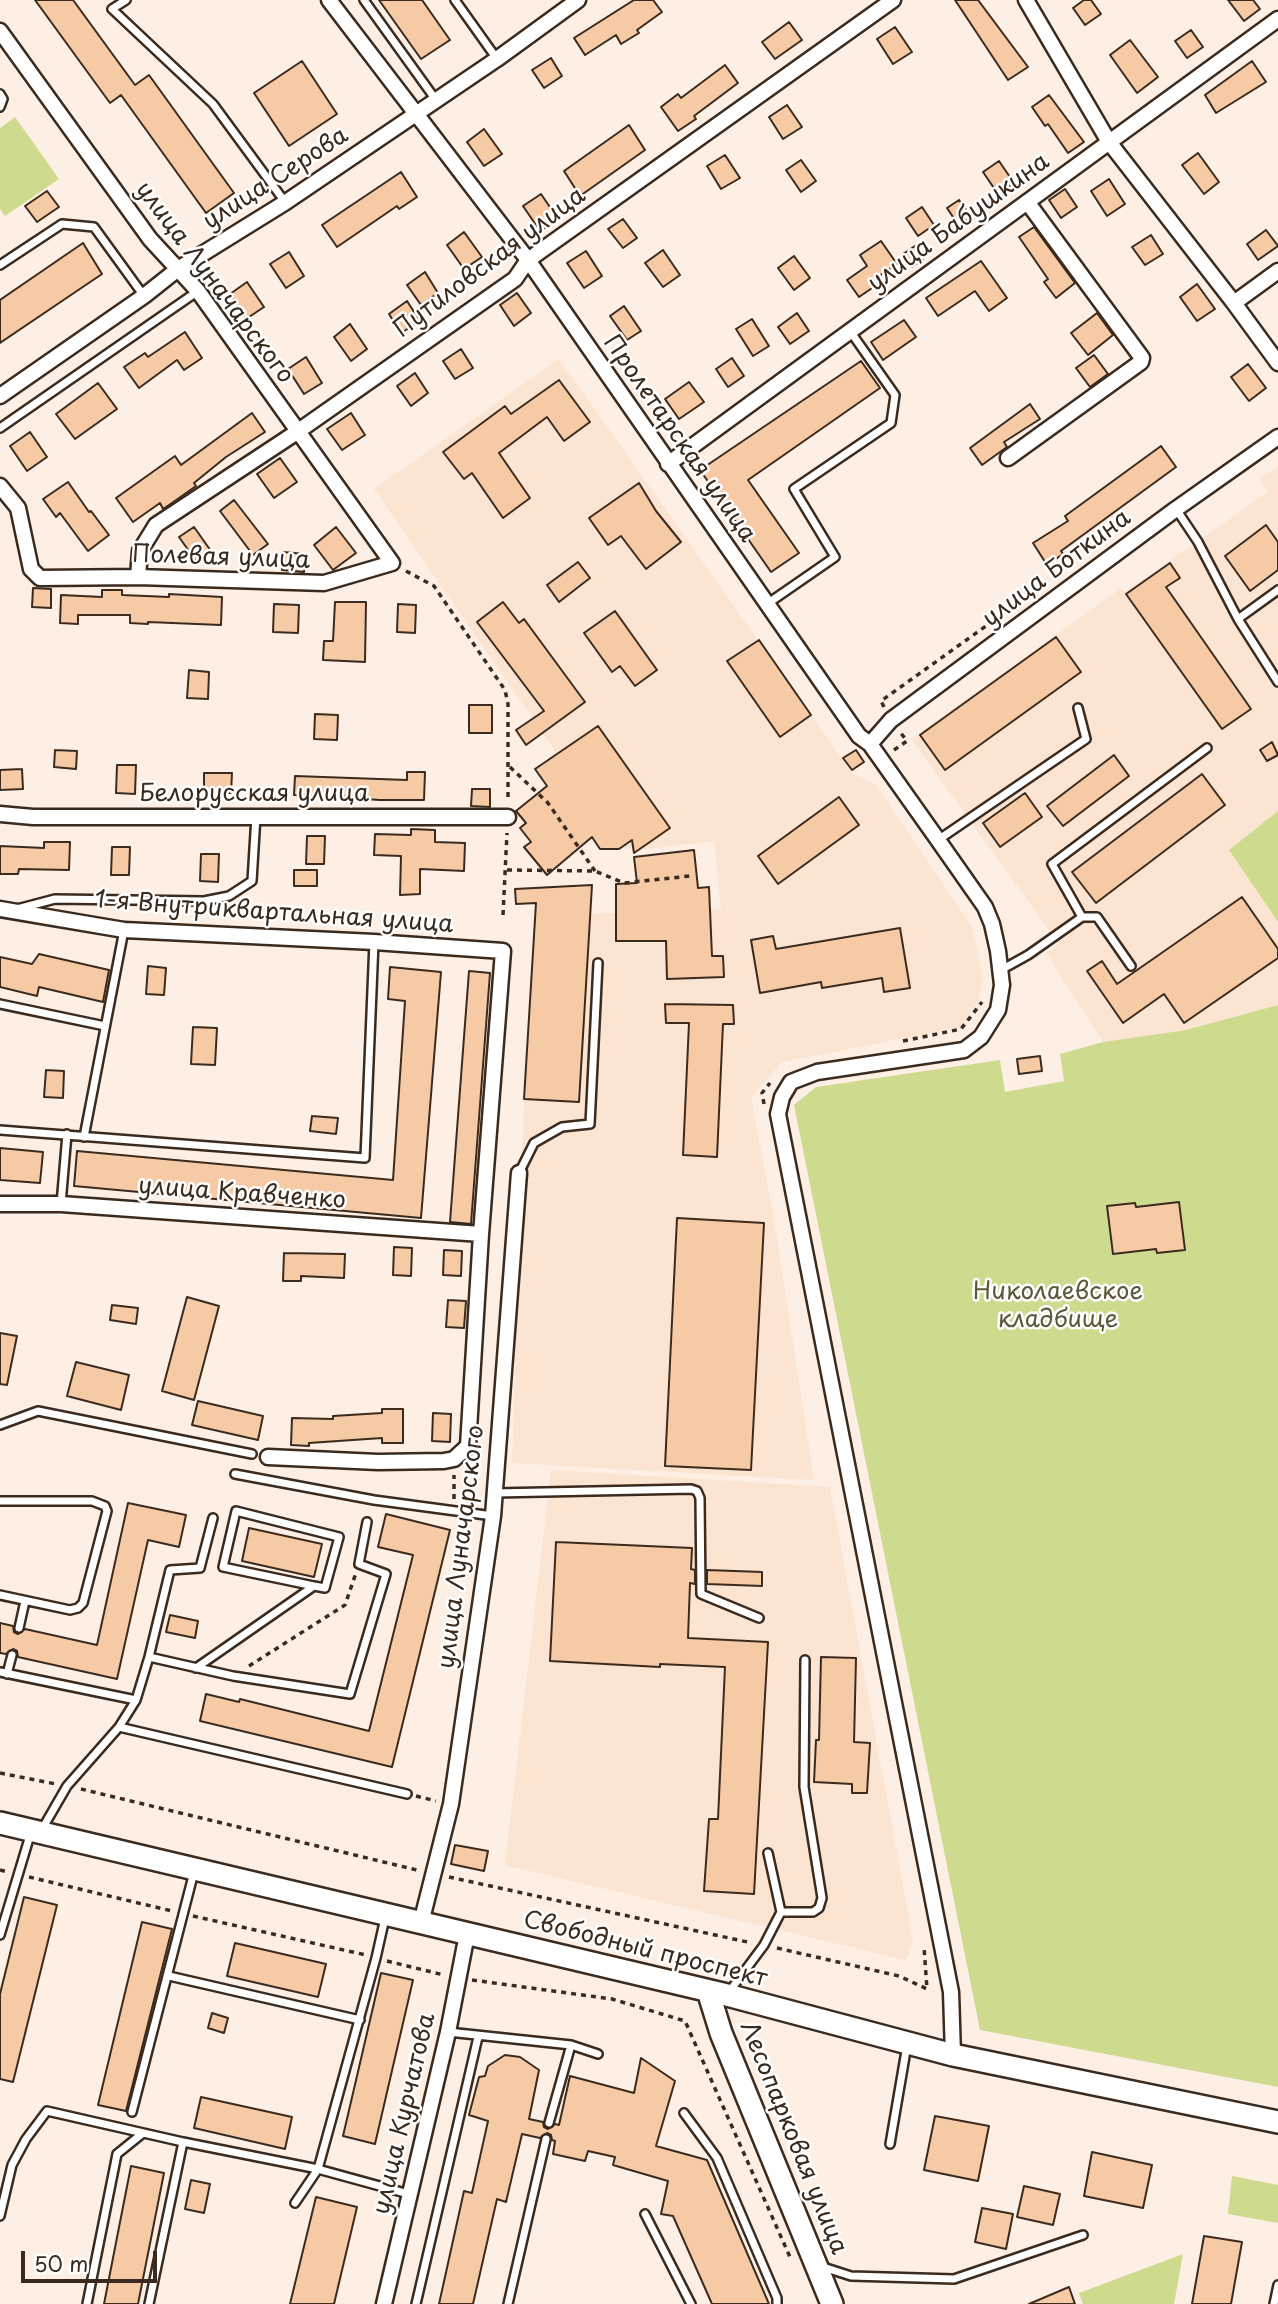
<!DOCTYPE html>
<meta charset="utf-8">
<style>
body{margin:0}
#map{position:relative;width:1278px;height:2304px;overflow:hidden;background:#fdefe4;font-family:"Playpen Sans",sans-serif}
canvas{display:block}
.scale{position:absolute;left:21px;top:2251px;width:136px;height:32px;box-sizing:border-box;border:4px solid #3b2a1e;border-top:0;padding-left:9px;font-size:21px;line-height:24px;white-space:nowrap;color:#3b2a1e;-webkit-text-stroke:5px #fff;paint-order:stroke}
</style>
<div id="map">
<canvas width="1278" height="2304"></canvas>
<div class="scale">50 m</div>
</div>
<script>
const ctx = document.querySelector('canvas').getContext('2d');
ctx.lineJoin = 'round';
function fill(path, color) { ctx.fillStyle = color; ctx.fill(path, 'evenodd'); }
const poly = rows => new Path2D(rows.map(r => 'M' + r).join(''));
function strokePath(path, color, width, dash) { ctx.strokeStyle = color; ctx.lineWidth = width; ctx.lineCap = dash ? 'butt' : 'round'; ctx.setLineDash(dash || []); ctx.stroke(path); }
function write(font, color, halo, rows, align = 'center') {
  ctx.font = font + ' "Playpen Sans",sans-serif'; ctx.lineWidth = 5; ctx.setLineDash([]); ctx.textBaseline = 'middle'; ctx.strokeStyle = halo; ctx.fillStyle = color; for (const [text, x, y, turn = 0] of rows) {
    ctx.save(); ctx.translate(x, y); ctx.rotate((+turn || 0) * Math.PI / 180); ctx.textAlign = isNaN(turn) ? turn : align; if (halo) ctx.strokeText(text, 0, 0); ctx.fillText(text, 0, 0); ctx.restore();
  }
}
fill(poly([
 [559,359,853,774,876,785,972,927,983,976,978,1002,960,1027,782,1062,751,1098,774,1219,814,1480,512,1463,524,1099,535,913,590,914,721,909,714,841,638,850,622,848,374,489],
 [1278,466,1278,811,1229,850,1278,922,1278,1005,1186,1030,1103,1042,1046,953,1059,944,911,739,1121,588,1125,592,1268,492,1260,478],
 [551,1470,830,1487,913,1940,906,1960,505,1865]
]), '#fbe4d1');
fill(poly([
 [15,117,59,179,5,216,0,209,0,128],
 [1278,811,1278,922,1229,850],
 [1278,1005,1278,2087,980,2030,794,1105,816,1087,1000,1060,1005,1092,1064,1081,1060,1054,1103,1042,1186,1030],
 [1232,2176,1278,2185,1278,2223,1228,2214],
 [1183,2254,1174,2304,1083,2304,1079,2293]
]), '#cedb8f');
const building = poly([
 [35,0,73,0,135,85,149,75,234,193,206,213,121,95,110,103,35,0],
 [379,0,422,0,450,40,421,59,379,0],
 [634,0,653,0,662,12,637,30,639,33,621,44,616,35,585,55,574,38,634,0],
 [955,0,978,0,1028,67,1008,80,955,0],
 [1084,0,1091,0,1101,14,1085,25,1073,8,1084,0],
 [1228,0,1253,0,1260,9,1244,21,1228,0],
 [789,22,802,40,775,59,762,42,789,22],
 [895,27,912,52,893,64,877,39,895,27],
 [1191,30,1203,47,1187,58,1175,41,1191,30],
 [1130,40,1158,77,1137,93,1110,55,1130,40],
 [551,58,562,76,544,88,532,70,551,58],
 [302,61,337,114,289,146,254,93,302,61],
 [1252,61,1266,82,1216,113,1205,95,1252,61],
 [725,65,738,83,694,116,696,119,678,131,661,107,678,94,681,98,725,65],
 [1049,95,1084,142,1068,153,1048,124,1045,126,1032,107,1049,95],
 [787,105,802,127,783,139,769,117,787,105],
 [629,125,645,150,580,196,564,171,629,125],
 [484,129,502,154,484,166,467,142,484,129],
 [1198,153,1219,182,1204,194,1182,165,1198,153],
 [725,155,740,178,721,189,707,166,725,155],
 [801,160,816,181,801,192,786,170,801,160],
 [999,161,1014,183,998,194,983,172,999,161],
 [401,172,417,197,399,209,397,206,337,247,322,225,401,172],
 [1109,179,1125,204,1107,216,1091,191,1109,179],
 [1065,189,1077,207,1061,218,1049,200,1065,189],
 [47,191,59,207,37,222,25,206,47,191],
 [541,194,558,219,540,231,523,206,541,194],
 [959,200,971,217,959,226,947,208,959,200],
 [922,207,934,225,918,236,906,218,922,207],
 [623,219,637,238,623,248,608,229,623,219],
 [1034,227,1075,283,1056,298,1044,282,1048,279,1019,237,1034,227],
 [1266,230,1278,246,1258,260,1247,244,1266,230],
 [464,232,482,257,464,269,447,245,464,232],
 [1151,235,1163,254,1145,265,1132,247,1151,235],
 [881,241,897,264,872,281,875,286,859,297,847,280,867,266,860,255,881,241],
 [83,243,102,274,0,343,0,300,83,243],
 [915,246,923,259,912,267,903,254,915,246],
 [663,250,680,275,663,287,645,263,663,250],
 [586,251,602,276,584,288,567,263,586,251],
 [289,252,304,276,286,288,270,264,289,252],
 [794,256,810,278,794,290,778,268,794,256],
 [981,261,1007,298,989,311,975,291,938,316,926,298,981,261],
 [425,272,438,293,421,305,407,285,425,272],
 [247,282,264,307,246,319,230,294,247,282],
 [1197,284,1215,309,1197,321,1180,297,1197,284],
 [517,293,531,313,514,326,500,305,517,293],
 [407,301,420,321,401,333,389,314,407,301],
 [624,306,641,331,627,340,610,316,624,306],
 [797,313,809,331,790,344,778,327,797,313],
 [1097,313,1113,335,1088,355,1071,333,1097,313],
 [752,319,769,346,753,356,736,329,752,319],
 [904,320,916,337,883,360,871,342,904,320],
 [350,324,367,349,351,361,334,337,350,324],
 [185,332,202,358,184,370,177,360,139,388,124,367,145,353,148,357,185,332],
 [461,349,473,368,455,379,443,361,461,349],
 [1094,355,1108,374,1090,387,1076,368,1094,355],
 [306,357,322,383,304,394,288,369,306,357],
 [732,358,744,376,728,387,716,369,732,358],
 [861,361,880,388,748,480,799,553,771,572,700,470,861,361],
 [1248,364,1266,388,1249,401,1231,377,1248,364],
 [415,373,428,393,411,406,397,386,415,373],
 [559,380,590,422,564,441,547,417,499,453,530,498,503,518,472,473,464,479,443,452,505,406,511,414,559,380],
 [689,382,704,402,679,419,665,399,689,382],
 [98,383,117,409,75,439,56,414,98,383],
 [1030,404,1040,419,1004,442,1007,447,982,465,970,448,1030,404],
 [252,413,265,432,226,457,194,483,196,486,172,503,163,509,160,503,133,522,116,498,175,456,181,465,252,413],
 [351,413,365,435,342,450,327,429,351,413],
 [30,432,47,457,27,471,10,446,30,432],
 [1161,446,1176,467,1061,551,1063,554,1047,565,1033,543,1068,521,1065,516,1161,446],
 [280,458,297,482,274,498,257,474,280,458],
 [68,482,89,512,91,511,109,535,88,551,60,513,56,517,43,499,68,482],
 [639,483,656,511,681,542,646,569,621,536,608,545,589,518,639,483],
 [234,500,268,544,253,555,220,511,234,500],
 [1266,525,1278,542,1278,570,1250,591,1225,556,1266,525],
 [194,527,211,551,196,561,179,537,194,527],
 [336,527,356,553,333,570,314,545,336,527],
 [283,552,305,554,304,572,282,570,283,552],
 [578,562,590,578,559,602,547,585,578,562],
 [1170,563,1180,578,1166,587,1251,709,1222,729,1126,594,1170,563],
 [33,588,51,589,51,608,32,607,33,588],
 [102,590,122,590,122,595,169,597,169,594,222,597,221,625,148,622,148,624,130,623,130,615,78,615,78,624,60,623,61,595,102,597,102,590],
 [335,602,366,602,365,662,323,660,324,641,333,641,335,602],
 [503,602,519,623,524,619,585,702,526,745,516,730,544,711,477,622,503,602],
 [274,604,299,605,298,633,273,632,274,604],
 [398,604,416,605,415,633,397,632,398,604],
 [615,611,657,670,635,686,620,666,612,672,584,633,615,611],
 [1056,637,1081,672,945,770,920,735,1056,637],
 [759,640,811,715,780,737,727,661,759,640],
 [189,670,209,672,208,699,187,698,189,670],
 [469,705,492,705,492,733,469,733,469,705],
 [315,714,338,715,337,740,314,739,315,714],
 [598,726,670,828,634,853,632,840,619,849,600,849,592,837,547,875,524,847,531,842,520,828,526,823,516,811,547,786,535,769,598,726],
 [1272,742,1278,755,1267,761,1260,750,1272,742],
 [55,750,77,751,76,769,54,767,55,750],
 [856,750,864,762,852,770,843,758,856,750],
 [1114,755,1129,776,1063,826,1047,806,1114,755],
 [117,765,136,765,135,794,116,793,117,765],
 [22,769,23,789,0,790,0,770,22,769],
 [407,772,425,772,424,800,380,800,365,799,365,797,294,795,295,776,407,780,407,772],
 [204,773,232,773,231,793,204,792,204,773],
 [1202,774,1225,805,1096,903,1072,872,1202,774],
 [472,789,490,789,490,807,471,806,472,789],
 [1025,793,1042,817,1000,847,983,823,1025,793],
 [839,797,859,825,778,884,758,856,839,797],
 [411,829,435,830,435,842,465,843,464,871,420,869,420,894,400,895,401,856,374,855,375,834,411,835,411,829],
 [307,836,325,836,324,864,306,864,307,836],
 [44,842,70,842,69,870,19,869,18,874,0,874,0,846,44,848,44,842],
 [112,847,130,847,129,875,111,875,112,847],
 [694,850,698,888,709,887,712,956,723,956,724,977,667,979,666,941,616,941,616,884,637,883,634,857,694,850],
 [201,854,219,854,218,882,200,881,201,854],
 [294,870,317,870,317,886,294,886,294,870],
 [592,885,579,1102,524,1099,536,903,516,904,515,889,592,885],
 [1242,897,1278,949,1278,958,1184,1023,1164,994,1123,1023,1087,971,1102,961,1117,984,1242,897],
 [900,928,910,988,884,992,882,978,822,988,821,982,760,993,751,940,773,936,776,949,900,928],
 [39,954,109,970,103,1002,39,987,37,996,0,987,0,957,32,964,39,954],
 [148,966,166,968,164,995,146,994,148,966],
 [390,967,441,972,421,1218,74,1186,77,1151,393,1180,405,1001,388,999,390,967],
 [469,971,490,973,471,1224,450,1222,469,971],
 [665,1004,733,1005,734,1024,723,1024,717,1157,683,1155,689,1023,666,1023,665,1004],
 [193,1027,217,1028,215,1065,191,1064,193,1027],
 [1040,1056,1042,1071,1019,1074,1017,1059,1040,1056],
 [46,1070,64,1071,63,1098,44,1097,46,1070],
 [312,1116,338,1118,336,1134,310,1131,312,1116],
 [0,1148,43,1152,40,1183,0,1180,0,1148],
 [1179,1202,1185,1250,1157,1253,1156,1249,1113,1254,1107,1206,1135,1203,1136,1207,1179,1202],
 [677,1218,764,1223,751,1470,665,1466,677,1218],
 [394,1247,412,1248,411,1276,393,1275,394,1247],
 [444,1250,462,1251,461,1276,443,1275,444,1250],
 [284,1253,345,1254,344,1278,301,1276,301,1281,283,1281,284,1253],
 [187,1297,219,1306,194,1400,162,1391,187,1297],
 [448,1300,466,1301,464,1328,446,1327,448,1300],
 [112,1305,138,1308,136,1324,110,1320,112,1305],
 [0,1333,17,1336,7,1385,0,1384,0,1333],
 [76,1362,129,1375,121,1410,67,1396,76,1362],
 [198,1401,263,1416,258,1440,192,1425,198,1401],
 [382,1409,403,1409,403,1443,382,1443,382,1438,309,1443,309,1446,291,1445,292,1418,333,1419,333,1416,382,1413,382,1409],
 [433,1413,451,1414,450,1442,432,1441,433,1413],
 [128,1503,186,1515,179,1547,148,1540,117,1679,18,1657,17,1651,13,1649,6,1654,0,1653,0,1623,13,1626,14,1632,18,1634,25,1629,97,1645,128,1503],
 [386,1514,450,1530,392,1767,200,1721,206,1694,239,1702,240,1699,369,1731,413,1555,378,1547,386,1514],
 [249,1528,322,1544,314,1577,242,1561,249,1528],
 [556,1542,692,1548,691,1569,695,1570,695,1584,690,1583,688,1638,768,1642,754,1894,704,1891,709,1819,718,1819,725,1667,660,1664,660,1667,550,1661,556,1542],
 [707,1570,762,1572,762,1586,707,1584,707,1570],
 [170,1615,198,1621,195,1638,166,1632,170,1615],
 [821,1657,856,1658,854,1742,870,1743,867,1793,852,1793,852,1784,814,1782,816,1740,819,1740,821,1657],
 [455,1845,488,1851,484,1871,451,1864,455,1845],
 [24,1897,57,1905,13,2082,0,2079,0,1994,24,1897],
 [142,1922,172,1929,126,2111,98,2105,142,1922],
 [235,1943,326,1964,318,1997,227,1976,235,1943],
 [381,1973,413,1980,375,2144,343,2136,381,1973],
 [212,2013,228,2018,224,2033,208,2028,212,2013],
 [505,2055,520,2057,539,2070,529,2119,543,2122,544,2127,548,2129,555,2124,559,2125,570,2076,634,2093,641,2058,675,2081,656,2146,707,2160,769,2304,712,2304,673,2216,661,2214,668,2181,613,2165,615,2157,588,2151,585,2161,553,2154,555,2141,552,2140,551,2135,547,2133,540,2138,522,2134,506,2202,497,2199,473,2304,439,2304,464,2191,472,2193,488,2121,469,2115,479,2077,485,2076,488,2066,505,2055],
 [201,2097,292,2117,285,2149,194,2128,201,2097],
 [935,2116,989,2126,978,2181,924,2170,935,2116],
 [1092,2152,1152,2165,1143,2208,1084,2196,1092,2152],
 [131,2166,164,2173,138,2304,104,2304,131,2166],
 [191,2180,210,2184,204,2213,185,2209,191,2180],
 [1024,2186,1060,2194,1053,2225,1017,2217,1024,2186],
 [316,2197,357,2207,334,2304,290,2304,316,2197],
 [982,2208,1013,2214,1006,2249,975,2242,982,2208],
 [1204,2236,1242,2242,1231,2304,1192,2304,1204,2236],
 [1069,2287,1075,2304,1029,2304,1069,2287]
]);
fill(building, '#f7caa6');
strokePath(building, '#3b2a1e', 2);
const service = poly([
 [126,0,112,9,213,104,285,202],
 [364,0,436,100],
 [455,0,497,59],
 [0,94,3,99,0,107],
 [0,265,62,224,94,227,144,296],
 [0,428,198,291],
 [1176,509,1198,542,1238,619,1278,682],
 [767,604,835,557,794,489,891,423,895,395,850,331],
 [1238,619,1278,590],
 [938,840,1086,739,1078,708],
 [17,909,55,899,204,901,229,896,252,881,256,816],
 [1082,917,1052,864,1207,748],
 [1001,970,1028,955,1082,917,1097,917,1131,966],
 [0,1004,105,1026],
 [0,1130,365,1158,374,942],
 [84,1137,124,930],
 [519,1173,534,1143,562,1127,590,1124,598,963],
 [61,1204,67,1134],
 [0,1425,38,1411,252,1454],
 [235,1474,374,1500,493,1516],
 [495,1493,691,1489,697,1491,700,1498,701,1594,759,1618],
 [0,1501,92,1501,105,1506,107,1511,83,1603,78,1608,70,1610,0,1595],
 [19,1628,25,1601],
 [149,1657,170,1570,200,1568,213,1518],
 [196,1668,314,1586,325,1588,339,1537,236,1511,223,1567,314,1586],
 [0,1672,136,1700],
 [7,1674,12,1655],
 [119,1727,407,1794],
 [41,1831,67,1786,119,1727,136,1700,149,1657,233,1676,350,1694,386,1574,359,1564,367,1522],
 [768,1853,781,1912],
 [0,1935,31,1832],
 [169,1976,360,2020],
 [729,1992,764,1945,781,1912,813,1912,819,1908,822,1898,804,1787,805,1660],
 [448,2032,571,2045,598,2054],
 [132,2112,194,1872],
 [684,2113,717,2158,777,2298,777,2304],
 [549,2123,571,2045],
 [890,2144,907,2045],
 [295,2203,318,2169,376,1958,385,1918],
 [645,2214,691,2304],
 [0,2216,12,2165,26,2139,47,2111,183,2142,318,2169,409,2194],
 [820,2266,851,2276,954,2279,1083,2235],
 [87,2304,117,2154,143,2133],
 [149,2304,183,2142],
 [416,2304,478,2037],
 [508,2304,546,2139],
 [1274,2304,1278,2285]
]);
const minor = poly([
 [329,0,528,260,859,736,870,744,938,840,985,907,992,924,998,951,1002,985,998,1010,981,1037,964,1050,817,1072,791,1082,782,1097,778,1114,951,1992,953,2055],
 [1026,0,1109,142,1234,303,1278,363],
 [0,31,150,239,198,291,392,563,324,583,138,577,40,578,31,569,18,508,0,486],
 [1234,303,1278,271],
 [0,396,144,296,178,269,286,202,497,59,578,0],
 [1008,458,1141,362,1142,358,1028,203],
 [668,464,1278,19],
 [138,577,140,551,156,525,297,432,515,279,528,260,893,0],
 [870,744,891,720,1176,509,1278,437],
 [0,814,33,817,508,817],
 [0,909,124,930,374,942,503,951,481,1234,468,1446,454,1459,444,1461,378,1462,268,1457],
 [0,1204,61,1204,481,1234],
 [421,1923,451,1804,493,1516,519,1173],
 [384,2304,448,2032,467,1934]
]);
const secondary = poly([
 [0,1823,727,1995,953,2055,1278,2122],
 [708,1991,721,2033,832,2304]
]);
strokePath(service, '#3b2a1e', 12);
strokePath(minor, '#3b2a1e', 19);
strokePath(secondary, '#3b2a1e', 26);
strokePath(poly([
 [406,571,434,586,505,690,508,704,508,801],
 [884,707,881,701,1028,596],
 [894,750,907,741,900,732],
 [510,767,548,803,595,871],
 [507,870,595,871,624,883,690,876],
 [503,915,507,833],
 [903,1041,961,1029,982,1002],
 [764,1104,762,1093,770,1083],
 [454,1499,454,1475],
 [249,1666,345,1605,356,1573],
 [0,1773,56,1784],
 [81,1789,421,1871],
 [416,1796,436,1801],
 [0,1870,8,1872],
 [29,1877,172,1911],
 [449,1877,752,1943],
 [193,1916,366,1955],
 [777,1948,899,1976,927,1989,924,1947],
 [387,1961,444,1975],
 [472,1980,612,1999,685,2021,790,2257]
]), '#3b2a1e', 3.5, [5, 5]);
strokePath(service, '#fff', 7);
strokePath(minor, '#fff', 14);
strokePath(secondary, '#fff', 21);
write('24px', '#3b2a1e', '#fff', [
 ["улица Серова",276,179,-33],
 ["улица Бабушкина",959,223,-36],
 ["Путиловская улица",490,263,-37],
 ["улица Луначарского",214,283,53],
 ["Пролетарская улица",679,439,55],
 ["Полевая улица",221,558,2],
 ["улица Боткина",1057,569,-37],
 ["Белорусская улица",254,794],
 ["1-я Внутриквартальная улица",274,913,4],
 ["улица Кравченко",242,1194,4],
 ["улица Луначарского",462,1547,-83],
 ["Свободный проспект",645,1950,14],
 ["улица Курчатова",405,2114,-77],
 ["Лесопарковая улица",793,2138,68]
]);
write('24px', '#60563a', '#fff', [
 ["Николаевское",1058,1292],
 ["кладбище",1058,1320]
]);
</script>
